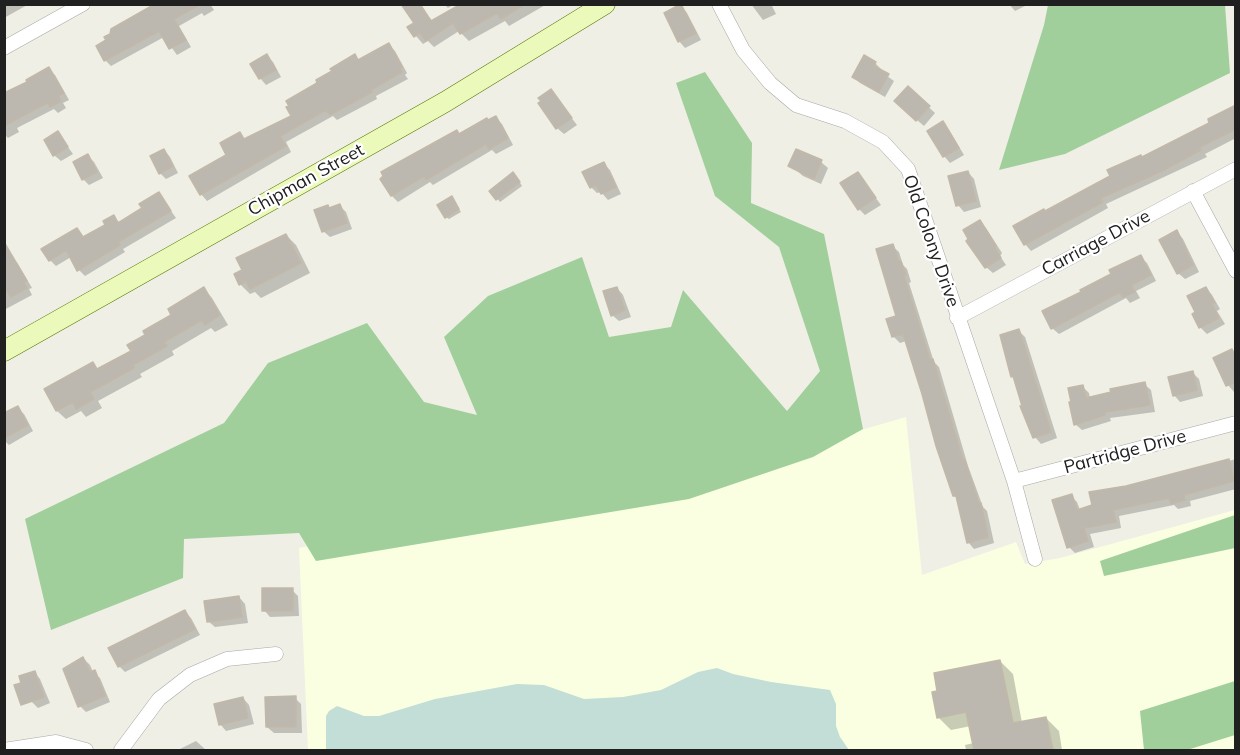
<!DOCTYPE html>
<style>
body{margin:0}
#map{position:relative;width:1240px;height:755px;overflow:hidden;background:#f0efe6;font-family:Mulish,sans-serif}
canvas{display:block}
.frame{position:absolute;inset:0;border:6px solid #202020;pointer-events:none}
</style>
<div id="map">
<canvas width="1240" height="755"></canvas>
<div class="frame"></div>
</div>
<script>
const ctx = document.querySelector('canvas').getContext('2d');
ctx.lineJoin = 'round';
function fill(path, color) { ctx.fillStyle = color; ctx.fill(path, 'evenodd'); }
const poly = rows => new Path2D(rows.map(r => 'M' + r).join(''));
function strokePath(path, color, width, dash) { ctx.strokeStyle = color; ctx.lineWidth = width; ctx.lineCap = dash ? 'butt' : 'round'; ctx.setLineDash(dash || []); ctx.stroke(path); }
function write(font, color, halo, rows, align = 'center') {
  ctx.font = font + ' Mulish,sans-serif'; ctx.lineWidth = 4.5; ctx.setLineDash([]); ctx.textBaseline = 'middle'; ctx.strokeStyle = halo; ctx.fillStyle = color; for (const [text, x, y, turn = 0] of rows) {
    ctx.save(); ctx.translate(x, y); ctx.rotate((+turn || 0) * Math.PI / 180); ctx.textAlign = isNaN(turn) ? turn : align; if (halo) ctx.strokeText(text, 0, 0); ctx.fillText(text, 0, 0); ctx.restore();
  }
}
fill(poly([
 [906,417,922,575,1016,542,1025,564,1060,558,1235,510,1235,750,308,750,299,548,559,498,720,471]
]), '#faffe1');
fill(poly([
 [1048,5,1225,5,1230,73,1065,154,999,170,1044,25],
 [705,72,752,143,751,203,824,234,863,429,813,457,689,499,316,561,299,533,184,539,183,578,51,630,25,519,224,423,268,363,367,323,424,402,477,415,444,337,488,296,582,257,609,337,671,327,683,290,787,411,820,371,779,247,715,196,676,83],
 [1235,515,1235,548,1104,576,1100,561],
 [1235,681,1235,735,1187,750,1144,750,1140,711]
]), '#a1cf9b');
fill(poly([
 [717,668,733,674,771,682,830,690,836,704,836,726,840,737,849,750,326,750,326,716,329,711,337,706,364,716,379,716,435,699,517,684,544,685,584,699,623,697,661,690,698,672]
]), '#c3ded7');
fill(poly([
 [4,4,29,4,4,18],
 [158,4,210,4,214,10,204,16,202,13,179,26,191,47,177,55,164,37,111,66,105,60],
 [419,4,433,22,465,4,547,4,509,26,505,21,469,41,459,31,434,47,428,41,423,44,409,28,416,23],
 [444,4,454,4,448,8],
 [751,4,771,4,776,14,763,20],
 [1009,4,1025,4,1025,6,1015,11],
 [681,6,687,13,701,40,685,48,679,41],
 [389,45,395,51,407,73,405,75,408,79,376,96,377,99,337,120,333,116,286,142,291,152,207,201,201,194,191,176,228,155,240,134,246,140,293,116,319,84,355,56,360,61],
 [267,56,273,62,281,77,266,85,260,78],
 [875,63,881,69,880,71,894,81,885,97,860,83,854,77],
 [48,69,55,75,69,100,63,103,66,108,58,113,54,109,17,128,19,132,8,138,4,134,4,94,29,82],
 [908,88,935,113,924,126,902,107],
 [551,91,577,125,564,134,557,128],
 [1236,107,1236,138,1205,154,1207,157,1106,204,1108,208,1031,251,1025,244,1046,213,1143,159,1211,124],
 [495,117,502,124,513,145,496,154,492,150,433,185,430,182,398,202,392,196,382,179,457,132,460,134],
 [943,123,949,130,964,155,950,163,944,156],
 [58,133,73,154,61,161,54,155],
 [164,150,170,157,178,173,166,179,160,173],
 [796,151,821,162,828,168,821,184,803,176,790,165],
 [88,156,94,162,103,178,89,185,83,179],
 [604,164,610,170,621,194,608,200,601,192,597,193,591,187],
 [968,172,974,179,981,207,964,212,958,205],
 [858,174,881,205,865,215,859,209],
 [516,176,522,186,500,202,491,191],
 [159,194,176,218,123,249,125,252,85,276,79,270,71,257,56,266,50,260,77,230,85,238,107,225,114,217,120,223,144,209],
 [454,201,461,212,449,219,446,217],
 [340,206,346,212,352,229,330,237,323,231,330,210],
 [980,222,986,228,1002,253,1000,256,1006,265,993,273,986,267],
 [1177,232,1183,239,1199,272,1185,279,1178,273],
 [286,235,296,245,310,273,261,298,255,292,250,294,240,284,244,271],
 [892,246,899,252,903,265,907,269,911,282,909,283,934,362,939,367,968,466,983,507,987,511,994,543,974,549,968,542,958,499,955,496,906,341,900,343,893,336,898,317],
 [12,257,18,264,32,288,29,289,32,295,4,310,4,262],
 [1140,257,1147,263,1156,281,1136,291,1140,298,1130,303,1126,298,1059,334,1052,328,1044,312,1113,275],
 [617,288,623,295,631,317,619,321,612,315],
 [1206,288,1212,295,1220,309,1217,311,1225,324,1207,334,1200,327,1194,314],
 [204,289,212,298,228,325,215,332,211,328,172,351,174,355,140,374,142,377,98,401,102,408,86,417,81,411,66,419,57,411,46,390,93,364,99,370,133,352,147,335],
 [1019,331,1025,337,1057,438,1041,444,1035,437],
 [1232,351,1236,355,1236,391,1234,392,1228,385,1215,358],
 [1192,372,1199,379,1203,396,1180,402,1174,395],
 [1144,384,1151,390,1155,412,1110,418,1111,421,1082,430,1075,424,1082,386,1089,393,1090,399],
 [17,408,24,414,33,431,9,445,4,440,4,415],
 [1236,459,1236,489,1190,501,1191,506,1178,509,1174,505,1119,516,1121,528,1090,534,1094,547,1075,553,1069,547,1071,496,1077,502,1080,510,1094,507,1126,488],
 [292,590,298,596,299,616,270,617,264,610],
 [239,597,245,604,248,623,215,627,208,621],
 [185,612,191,618,200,635,125,672,119,666],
 [84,659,90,665,93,672,100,678,110,702,86,712,80,706,65,670],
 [1000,661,1013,674,1022,723,1046,718,1059,731,1062,750,966,750,965,745,974,743,971,726,951,730,938,717],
 [34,672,40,679,50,703,38,708,31,701],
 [243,698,249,705,254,724,226,731,220,724],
 [295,698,301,704,302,733,274,733,267,727],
 [196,741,206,750,180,750,180,749]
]), '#0003');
const building = poly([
 [155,4,201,4,174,19,186,40,169,49,159,31,104,61,96,46,106,40,104,37,110,34,111,29,155,4],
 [401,4,420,4,431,21,461,4,525,4,501,19,497,13,460,34,453,23,426,41,420,33,414,37,407,27,414,23,401,4],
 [681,4,696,33,678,42,664,13,681,4],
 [389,43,402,67,400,68,402,72,371,90,372,92,330,115,326,110,280,136,286,146,200,195,189,176,226,155,220,143,240,132,244,139,291,116,286,107,289,106,286,101,317,83,316,80,332,71,330,69,355,54,358,60,389,43],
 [267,54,276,70,259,79,250,64,267,54],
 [864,55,876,62,874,66,889,74,879,92,852,77,864,55],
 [49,67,64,93,58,96,61,101,50,107,48,103,39,107,4,126,4,93,27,82,26,80,49,67],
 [908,86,930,106,916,121,894,101,908,86],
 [551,89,572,118,556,129,538,103,541,101,538,98,551,89],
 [1236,105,1236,129,1200,147,1201,150,1162,171,1101,198,1103,202,1024,245,1013,226,1044,209,1045,211,1110,176,1107,170,1141,155,1142,157,1209,123,1208,119,1236,105],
 [496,116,508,138,489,149,486,144,426,180,424,176,391,196,380,179,383,176,381,172,457,130,459,134,487,118,488,120,496,116],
 [943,121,959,148,943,157,927,131,943,121],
 [58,131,68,147,53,156,44,140,58,131],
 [164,149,173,166,159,174,150,156,164,149],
 [796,149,822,160,814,179,788,166,796,149],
 [88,154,97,172,82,180,73,162,88,154],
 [604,162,616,187,601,194,596,185,590,188,582,172,604,162],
 [968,171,976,201,956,206,948,176,968,171],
 [513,172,520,182,496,200,489,191,513,172],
 [858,172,876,198,858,210,840,183,858,172],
 [159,192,171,211,118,242,120,245,77,271,66,250,49,261,41,249,77,228,83,237,105,225,103,221,114,215,118,223,142,208,139,204,159,192],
 [452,196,459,209,445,218,437,205,452,196],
 [340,204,347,223,322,232,314,210,328,205,329,208,340,204],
 [980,220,996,246,995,248,1001,258,985,268,966,241,968,239,963,230,980,220],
 [1177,230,1193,265,1177,274,1159,240,1177,230],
 [286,234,301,263,250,289,246,281,239,285,234,274,242,270,236,258,286,234],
 [4,242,27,281,24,283,27,288,11,297,4,287,4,242],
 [893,244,899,262,901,261,906,275,904,276,930,360,933,359,963,461,965,460,979,504,981,503,988,537,967,543,956,496,953,496,936,446,922,394,903,334,892,337,886,319,896,316,876,249,893,244],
 [1141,255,1151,275,1131,285,1135,292,1123,297,1120,292,1051,329,1042,311,1081,292,1080,290,1111,274,1109,270,1141,255],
 [204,287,220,315,205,325,202,320,164,342,167,346,133,365,134,368,90,392,94,399,76,409,73,402,56,411,44,389,93,362,97,369,131,351,127,345,145,335,143,331,171,315,168,309,204,287],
 [617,287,625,310,611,316,603,291,617,287],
 [1206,287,1215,303,1212,304,1219,318,1199,328,1192,314,1195,312,1187,296,1206,287],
 [1019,329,1051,432,1033,438,1020,406,1022,406,1013,376,1011,377,1000,335,1019,329],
 [1232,349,1236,357,1236,382,1226,386,1213,358,1232,349],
 [1193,371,1197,390,1173,396,1168,377,1193,371],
 [1145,382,1150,405,1105,412,1105,415,1074,425,1069,402,1071,402,1068,388,1083,385,1086,398,1111,392,1110,389,1145,382],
 [18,406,28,425,4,438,4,413,18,406],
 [1229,459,1234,481,1184,495,1185,500,1171,504,1169,498,1113,510,1116,522,1084,528,1088,541,1067,548,1052,500,1072,494,1077,510,1092,505,1089,492,1126,486,1229,459],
 [262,588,293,588,293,611,262,611,262,588],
 [239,596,242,617,207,622,204,601,239,596],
 [185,610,195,629,118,667,108,648,185,610],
 [83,657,90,672,95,670,105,696,78,707,63,669,83,657],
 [1000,660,1013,723,1046,717,1053,750,974,750,966,712,937,718,932,692,937,691,934,673,1000,660],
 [35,671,44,697,21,705,14,685,21,683,19,676,35,671],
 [296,696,296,727,266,727,265,697,296,696],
 [243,697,248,718,219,725,214,704,243,697]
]);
fill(building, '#bdb8af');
strokePath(building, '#c2b8a8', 1.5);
const street = poly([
 [719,4,743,50,770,83,796,105,845,121,883,142,908,169,1014,481,1035,559],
 [4,48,83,4],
 [1193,191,1236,271],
 [957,318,1236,169],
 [1014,481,1236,423],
 [4,750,56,742,86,750],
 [121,750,159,699,190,675,227,659,276,654]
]);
const secondary = poly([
 [4,351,445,102,605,4]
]);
strokePath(street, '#a7a7a7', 15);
strokePath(secondary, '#587805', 21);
strokePath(street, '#fff', 14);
strokePath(secondary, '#ebf9bb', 20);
write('18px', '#202020', '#fff', [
 ["Chipman Street",306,180,-29],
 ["Old Colony Drive",931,241,71],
 ["Carriage Drive",1096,243,-28],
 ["Partridge Drive",1125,452,-15]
]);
</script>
